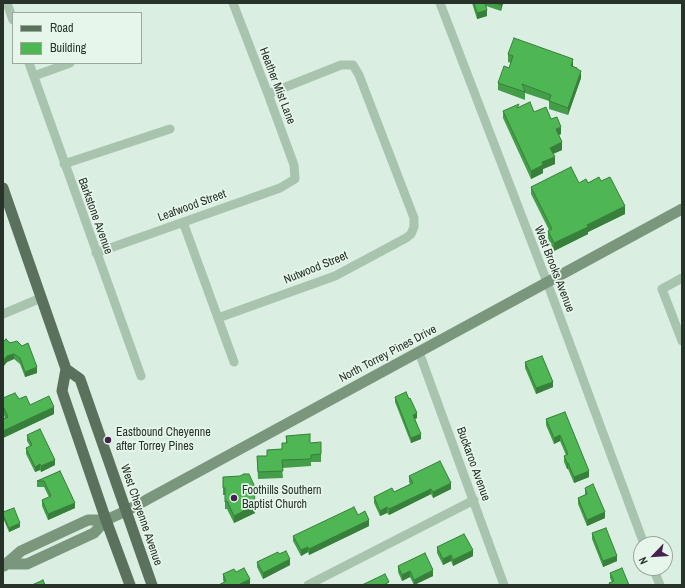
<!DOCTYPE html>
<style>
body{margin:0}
#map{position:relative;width:685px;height:588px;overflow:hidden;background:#daeee1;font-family:"Archivo Narrow",sans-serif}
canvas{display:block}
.frame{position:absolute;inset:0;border:4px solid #273228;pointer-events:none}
.legend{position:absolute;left:12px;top:12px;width:130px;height:52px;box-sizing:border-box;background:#e6f6eb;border:1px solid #9aa89d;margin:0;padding:5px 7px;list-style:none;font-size:12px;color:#273228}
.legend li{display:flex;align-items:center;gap:8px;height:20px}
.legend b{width:20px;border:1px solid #9aa89d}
.north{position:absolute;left:633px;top:536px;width:40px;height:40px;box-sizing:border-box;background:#e6f6eb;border:1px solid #9aa89d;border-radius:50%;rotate:245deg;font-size:11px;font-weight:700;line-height:16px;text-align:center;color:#273228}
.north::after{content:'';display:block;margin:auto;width:14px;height:18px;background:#48224e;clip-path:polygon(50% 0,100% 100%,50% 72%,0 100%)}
</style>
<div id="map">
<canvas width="685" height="588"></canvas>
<div class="frame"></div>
<ul class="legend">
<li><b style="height:5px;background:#5a725d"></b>Road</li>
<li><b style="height:11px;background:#4fb654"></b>Building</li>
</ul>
<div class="north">N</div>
</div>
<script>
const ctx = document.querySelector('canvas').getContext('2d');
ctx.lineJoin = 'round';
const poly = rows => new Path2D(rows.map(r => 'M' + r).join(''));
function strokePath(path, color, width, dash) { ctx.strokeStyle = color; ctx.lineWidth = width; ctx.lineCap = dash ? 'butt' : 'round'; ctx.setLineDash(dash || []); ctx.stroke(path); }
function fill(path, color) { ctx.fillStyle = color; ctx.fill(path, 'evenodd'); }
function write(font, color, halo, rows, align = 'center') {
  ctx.font = font + ' "Archivo Narrow",sans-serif'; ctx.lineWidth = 3.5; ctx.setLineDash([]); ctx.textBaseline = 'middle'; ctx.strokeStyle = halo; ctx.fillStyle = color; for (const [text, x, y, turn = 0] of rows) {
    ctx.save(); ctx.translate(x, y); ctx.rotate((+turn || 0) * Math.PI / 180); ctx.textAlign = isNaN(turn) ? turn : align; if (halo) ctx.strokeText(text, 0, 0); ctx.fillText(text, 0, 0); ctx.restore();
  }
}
strokePath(poly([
 [7,3,13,20],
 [440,3,547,282,644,544],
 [29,63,141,376],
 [34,76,70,63],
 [64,164,170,129],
 [183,222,234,362],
 [96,253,280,188,295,179,294,165,268,94,233,3],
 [682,278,662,289,682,341],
 [3,314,41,298],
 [218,318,335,276,406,238,411,234,414,227,414,218,359,75,353,65,341,65,268,94],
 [419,352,504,585],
 [653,568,660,585],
 [308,585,474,500]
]), '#a8c4af', 9);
strokePath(poly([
 [6,564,27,564,94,533,106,520,126,511,682,209],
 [4,566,6,564,21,551,88,520,106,520]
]), '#7a977e', 11);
strokePath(poly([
 [3,188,66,369,62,391,106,520,130,585],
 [66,369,80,379,152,585]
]), '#5a725d', 11);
fill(poly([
 [472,3,503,3,501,11,486,6,487,16,477,19],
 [508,54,573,66,577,69,581,78,568,115,549,109,549,101,525,93,525,100,498,90,498,83,509,68,511,63,508,62],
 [519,107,534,112,551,119,561,134,559,135,562,150,553,154,555,164,543,169,543,173,531,179,503,118,503,111],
 [601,181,625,214,588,232,588,234,554,251,548,238,548,231,549,230,531,194,531,187],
 [3,342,37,373,25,377,20,364,14,359,7,362,3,367],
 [525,362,553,387,536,394,525,368],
 [395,397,417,418,415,419,421,439,411,443,395,402],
 [3,398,19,399,30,405,54,414,3,438,3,419,5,418,3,413],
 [565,412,589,477,574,483,568,469,567,469,564,462,564,456,566,455,560,441,554,444,546,425,546,419],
 [27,435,55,465,41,472,40,470,35,472,26,454,26,448,30,446,27,441],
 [286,436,310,443,321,454,321,462,311,462,311,466,282,468,283,478,258,479,257,456,267,456,267,450,282,449,286,443],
 [60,471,75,508,48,520,42,506,42,500,49,497,44,487,37,487,37,481],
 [409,476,451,489,433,498,431,494,389,515,387,513,380,516,374,503,374,497,394,492,410,484,409,482],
 [223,477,255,513,234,523,227,509,225,509,225,495,223,495],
 [585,488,605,518,587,526,578,504,578,498,585,495],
 [3,512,20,527,9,532,3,518],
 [358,515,369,526,309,555,308,552,301,556,293,541,293,536],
 [592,533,617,561,603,567,592,539],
 [437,547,473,556,453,566,451,561,443,565,437,553],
 [279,554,290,565,263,579,257,567,257,562],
 [398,566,433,576,414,585,410,577,402,581,398,572],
 [236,572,250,585,224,582,223,580,223,574],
 [610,573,629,585,609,585,609,583,612,582,610,578]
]), '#449d48');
fill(poly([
 [501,3,503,3,501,11],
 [487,10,487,16,477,19,477,13],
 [573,59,573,66,571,66],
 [581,71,581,78,568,115,568,108],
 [561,127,561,134,556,136,556,129],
 [562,142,562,150,550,155,550,148],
 [555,157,555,164,543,169,543,173,531,179,531,171,542,162],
 [625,206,625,214,588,232,588,234,554,251,554,243,587,225],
 [14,354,14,359,7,362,3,367,3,361,7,356],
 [37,367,37,373,25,377,25,372],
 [553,382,553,387,536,394,536,388],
 [54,407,54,414,3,438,3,431],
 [417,413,417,418,413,420,413,415],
 [421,434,421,439,411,443,411,438],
 [560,435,560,441,554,444,554,438],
 [55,460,55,465,41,472,41,466],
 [567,463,568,463,568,469,567,469],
 [40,464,40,470,35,472,35,467],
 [589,471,589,477,574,483,574,477],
 [451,483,451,489,433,498,433,492],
 [431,489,431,494,389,515,389,509],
 [75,503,75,508,48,520,48,514],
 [255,505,255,513,234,523,234,516],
 [387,507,387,513,380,516,380,511],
 [605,512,605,518,587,526,587,520],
 [369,520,369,526,309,555,309,549],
 [20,523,20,527,9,532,9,528],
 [308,547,308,552,301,556,301,550],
 [473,550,473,556,453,566,453,560],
 [451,555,451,561,443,565,443,559],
 [617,556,617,561,603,567,603,561],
 [290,559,290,565,263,579,263,573],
 [433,570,433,576,414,585,414,580],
 [410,571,410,577,402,581,402,575],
 [250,579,250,585,238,585]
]), '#377f3b');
const building = poly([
 [474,3,485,3,487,10,477,13,474,3],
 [495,3,501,3,501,5,495,3],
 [514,38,573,59,571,66,577,68,577,69,581,71,568,108,549,101,551,95,522,84,525,92,498,83,504,66,509,68,513,56,508,54,514,38],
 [530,102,534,112,546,107,551,119,557,117,561,127,556,129,562,142,550,148,555,157,542,162,543,165,531,171,503,111,519,104,517,108,530,102],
 [571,167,579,183,586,179,588,183,599,177,601,181,610,177,625,206,587,225,588,227,554,243,548,231,552,229,531,187,571,167],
 [6,339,10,343,17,341,22,346,28,343,37,367,25,372,20,358,14,354,7,356,3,361,3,342,6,339],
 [542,356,553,382,536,388,525,362,542,356],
 [406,392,409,399,410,398,417,413,413,415,421,434,411,438,395,397,406,392],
 [15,393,19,399,26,396,30,405,49,396,54,407,3,431,3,419,8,417,3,406,3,398,15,393],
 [565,412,589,471,574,477,568,463,567,463,564,456,568,454,560,435,554,438,546,419,565,412],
 [40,429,55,460,41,466,40,464,35,467,26,448,32,445,27,435,40,429],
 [310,434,310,443,321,442,321,454,311,455,311,459,282,460,283,471,258,472,257,456,267,456,267,450,282,449,282,443,287,443,286,436,310,434],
 [440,461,451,483,433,492,431,489,389,509,387,507,380,511,374,497,392,488,394,492,413,483,409,476,440,461],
 [60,471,75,503,48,514,42,500,51,496,44,481,37,481,60,471],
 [244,474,249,474,254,485,255,505,234,516,227,501,225,502,225,488,223,488,223,477,240,476,244,474],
 [593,484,605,512,587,520,578,498,587,494,585,488,593,484],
 [354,507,358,515,365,511,369,520,309,549,308,547,301,550,293,536,354,507],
 [14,508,20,523,9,528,3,515,3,512,14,508],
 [606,528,617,556,603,561,592,533,606,528],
 [464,534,473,550,453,560,451,555,443,559,437,547,464,534],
 [286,551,290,559,263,573,257,562,278,552,279,554,286,551],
 [425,553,433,570,414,580,410,571,402,575,398,566,425,553],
 [244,568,250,579,238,585,219,585,226,581,223,574,234,569,236,572,244,568],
 [622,568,629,585,610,585,609,583,614,581,610,573,622,568],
 [385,574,389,582,384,585,362,585,385,574],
 [43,580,45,585,32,585,43,580]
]);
fill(building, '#4fb654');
strokePath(building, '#377f3b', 1);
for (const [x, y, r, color] of [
 [108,440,4,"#48224e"],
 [234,498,4,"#48224e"]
]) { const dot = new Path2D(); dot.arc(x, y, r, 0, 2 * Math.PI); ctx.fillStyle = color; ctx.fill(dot); strokePath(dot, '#e6f6eb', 1.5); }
write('12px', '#273228', '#e6f6eb', [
 ["Heather Mist Lane",277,86,69],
 ["Leafwood Street",192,206,-20],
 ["Barkstone Avenue",95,216,70],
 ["Nutwood Street",316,268,-22],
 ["West Brooks Avenue",554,269,69],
 ["North Torrey Pines Drive",388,354,-28],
 ["Buckaroo Avenue",473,464,70],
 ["West Cheyenne Avenue",141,515,71]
]);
write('12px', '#273228', '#e6f6eb', [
 ["Eastbound Cheyenne",116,433],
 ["after Torrey Pines",116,447],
 ["Foothills Southern",242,491],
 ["Baptist Church",242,505]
], 'left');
</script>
